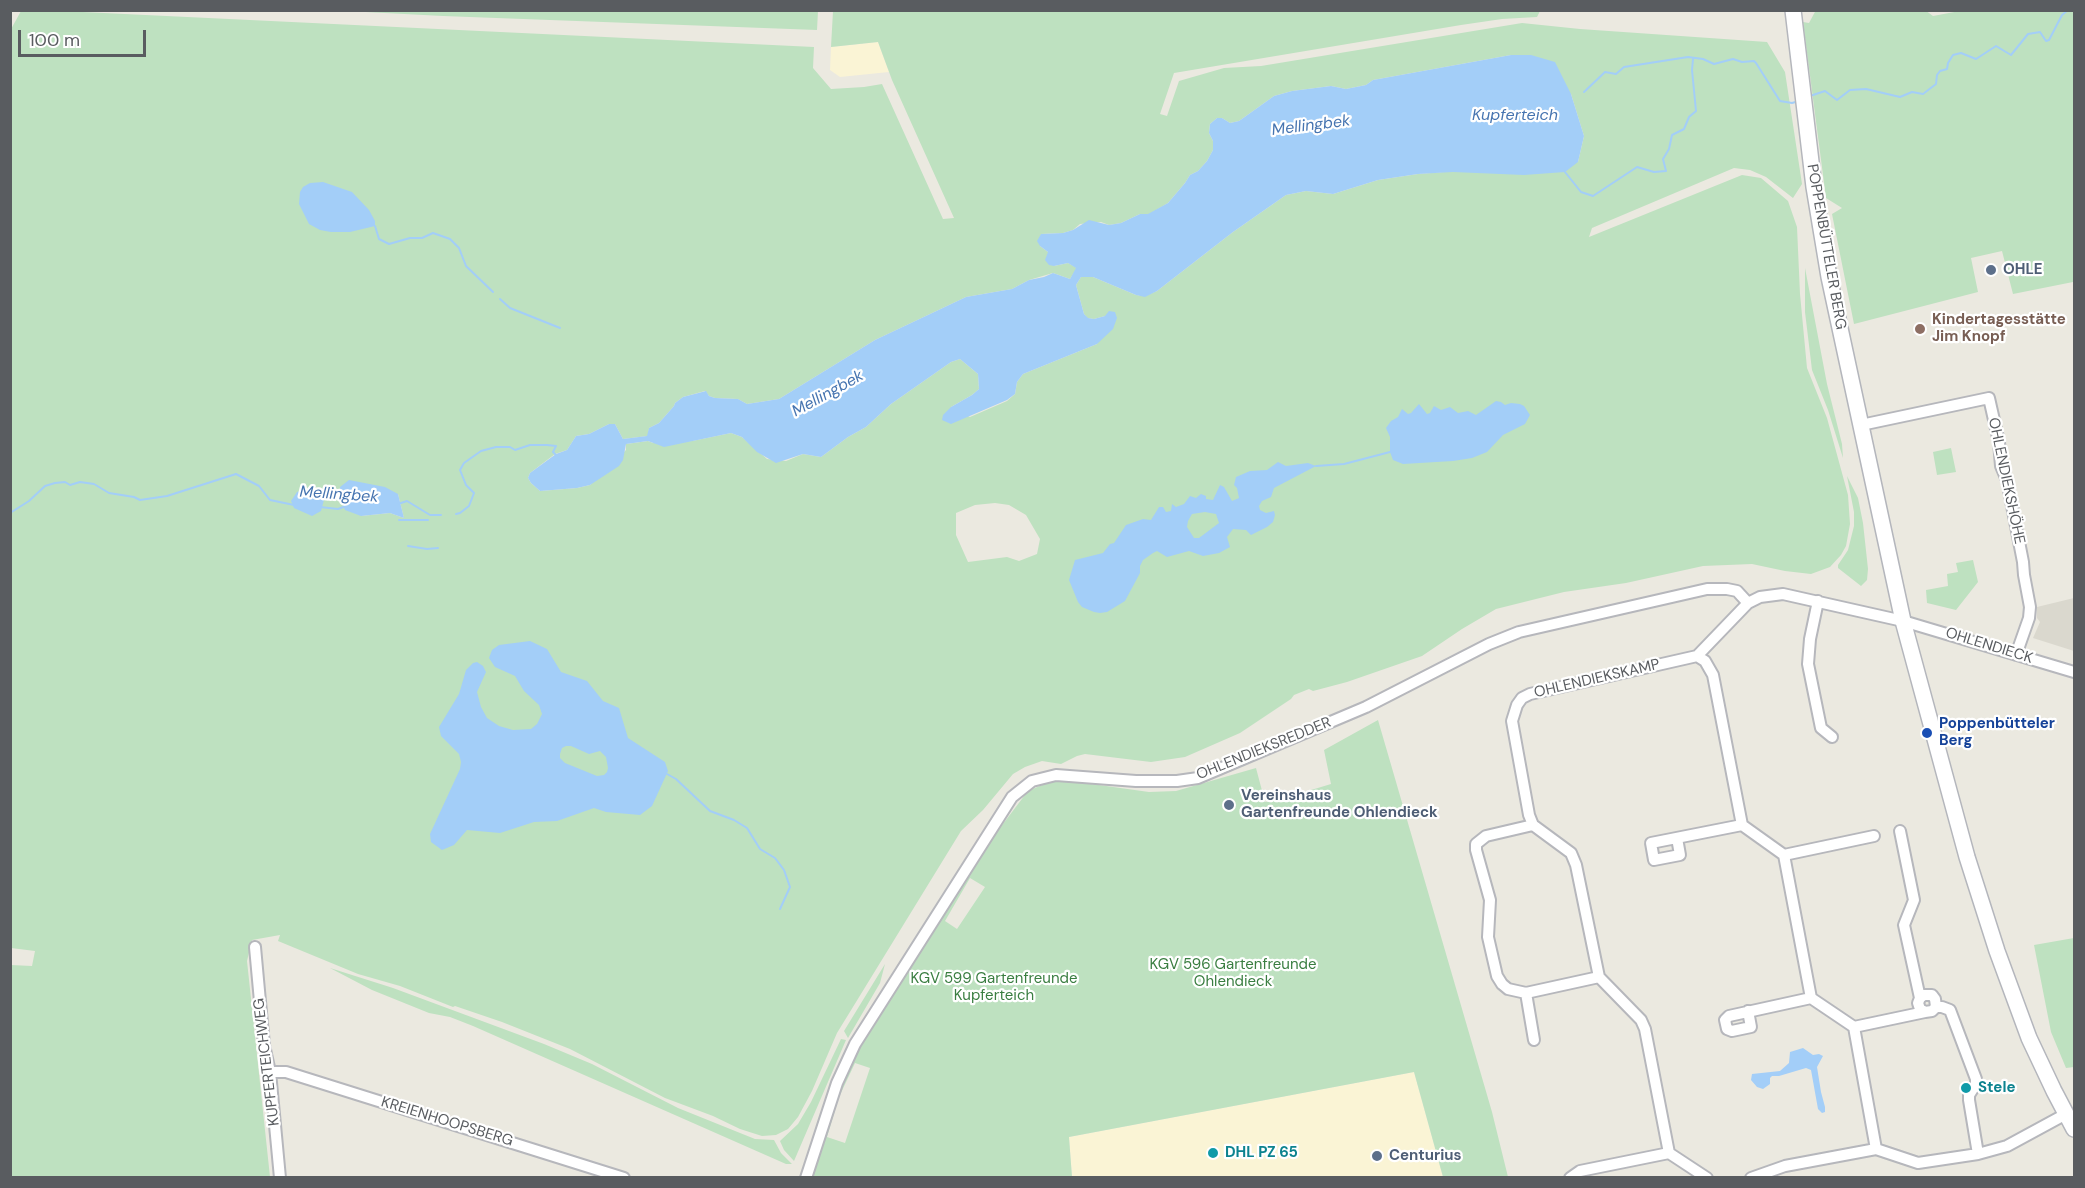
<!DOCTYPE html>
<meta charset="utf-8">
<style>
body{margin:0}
#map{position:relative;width:2085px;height:1188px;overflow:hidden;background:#ebe9e0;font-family:"DM Sans",sans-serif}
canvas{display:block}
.frame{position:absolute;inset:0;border:12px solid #595c60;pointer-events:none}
.scale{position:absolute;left:18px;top:30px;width:128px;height:27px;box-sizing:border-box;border:3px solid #595c60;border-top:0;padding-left:8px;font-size:18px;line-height:21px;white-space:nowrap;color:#595c60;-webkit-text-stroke:4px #fff;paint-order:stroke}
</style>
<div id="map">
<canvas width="2085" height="1188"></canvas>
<div class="frame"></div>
<div class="scale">100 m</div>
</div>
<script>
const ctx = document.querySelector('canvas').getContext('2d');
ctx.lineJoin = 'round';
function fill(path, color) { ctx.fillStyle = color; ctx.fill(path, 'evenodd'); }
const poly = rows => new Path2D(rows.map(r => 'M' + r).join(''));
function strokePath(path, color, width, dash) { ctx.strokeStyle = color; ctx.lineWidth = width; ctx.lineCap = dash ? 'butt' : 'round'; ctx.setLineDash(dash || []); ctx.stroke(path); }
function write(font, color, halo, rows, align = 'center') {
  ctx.font = font + ' "DM Sans",sans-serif'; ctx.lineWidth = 4.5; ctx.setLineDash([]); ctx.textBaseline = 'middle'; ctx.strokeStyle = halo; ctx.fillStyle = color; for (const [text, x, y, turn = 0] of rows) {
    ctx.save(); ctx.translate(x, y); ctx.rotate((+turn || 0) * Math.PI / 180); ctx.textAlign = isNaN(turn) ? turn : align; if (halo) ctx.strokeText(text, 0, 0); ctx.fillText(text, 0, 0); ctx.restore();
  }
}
fill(poly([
 [878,42,889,72,840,77,830,70,831,47],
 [1414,1072,1443,1177,1072,1177,1069,1137]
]), '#faf4d5');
fill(poly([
 [2074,598,2074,651,2033,638,2040,622,2037,618,2037,607]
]), '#dad8ce');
fill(poly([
 [1816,10,1925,10,1933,16,1965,10,2074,11,2074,287,2073,282,2013,294,2002,251,1971,258,1978,292,1854,324,1832,214,1842,208,1826,198,1803,22,1809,23],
 [21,11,62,11,814,47,813,68,831,89,864,87,882,84,943,219,954,218,892,80,878,42,831,47,833,11,1540,11,1537,17,1502,19,1461,25,1174,73,1160,114,1167,116,1179,81,1224,68,1261,66,1522,23,1580,29,1767,42,1785,72,1802,184,1793,198,1766,177,1750,170,1734,168,1592,228,1589,237,1742,175,1761,178,1788,201,1797,227,1800,294,1807,368,1827,418,1848,495,1850,524,1846,546,1841,555,1830,567,1811,574,1785,571,1752,564,1703,566,1626,583,1564,592,1496,609,1462,629,1422,656,1347,682,1313,691,1309,689,1294,695,1291,699,1240,733,1185,757,1151,762,1085,754,1077,756,1061,764,1042,761,1025,767,1013,774,983,810,961,831,837,1033,812,1091,798,1117,788,1129,776,1135,762,1136,740,1129,713,1116,665,1098,570,1049,502,1022,455,1006,453,1007,400,986,358,974,278,941,280,935,252,940,247,961,270,1177,11,1177,11,965,32,966,35,951,11,948,10,31],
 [1511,55,1571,94,1584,136,1578,162,1418,174,1378,180,1333,194,1306,191,1286,195,1233,232,1157,291,1145,296,1136,295,1093,277,1081,277,1076,285,1084,314,1087,318,1094,319,1105,316,1097,344,1023,374,1017,382,1015,394,1007,401,970,417,951,407,972,395,979,389,978,374,960,359,951,362,891,404,866,427,848,437,821,457,803,454,786,461,767,459,742,437,731,433,692,441,653,443,648,441,626,444,626,450,590,485,577,488,540,491,531,483,528,478,530,473,555,454,567,450,576,436,589,434,609,424,615,424,623,439,648,436,649,428,659,423,674,406,675,403,683,397,705,391,709,396,715,398,738,399,747,404,779,399,875,340,966,297,1012,289,1029,280,1053,273,1070,279,1077,268,1068,263,1054,266,1048,252,1040,246,1041,234,1063,233,1073,230,1080,224,1101,222,1109,225,1121,223,1140,214,1148,215,1168,203,1185,183,1190,175,1198,171,1207,161,1213,150,1213,141,1209,133,1210,124,1217,118,1222,118,1230,123,1239,121,1274,96,1292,91,1331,86,1346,89,1366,85,1373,80],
 [398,494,404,518,390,513,361,516],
 [995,503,1009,505,1026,515,1040,539,1037,554,1019,561,1007,557,968,562,956,535,956,513,975,505],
 [346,11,818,10,818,11,817,30,443,16],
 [1805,268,1827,384,1842,444,1843,458,1828,410,1812,370,1805,312],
 [1951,448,1956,472,1937,475,1933,452],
 [1847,476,1858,498,1863,523,1868,569,1867,580,1861,586,1838,568,1838,565,1848,550,1854,526,1854,512],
 [1973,560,1978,582,1956,610,1927,603,1926,590,1948,586,1947,574,1958,572,1956,563],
 [1378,720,1492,1112,1508,1177,1443,1177,1414,1072,1069,1137,1072,1177,809,1178,842,1077,862,1041,993,837,1028,791,1056,779,1149,792,1176,791,1256,768,1265,802,1278,800,1331,784,1324,750],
 [970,878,985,887,957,929,945,921],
 [855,1063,870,1068,845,1143,827,1137,839,1097],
 [2074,938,2074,1067,2066,1068,2051,1032,2034,945],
 [885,964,880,983,848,1038,844,1031],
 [330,968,393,988,544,1044,592,1064,678,1108,755,1139,774,1140,781,1153,792,1164,786,1164,473,1026,450,1017,429,1013,372,990],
 [841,1039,846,1040,794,1161,784,1150,780,1141,798,1124,811,1102]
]), '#bee1c0');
fill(poly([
 [1511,55,1531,55,1555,62,1571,94,1584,136,1578,162,1565,172,1524,175,1453,172,1418,174,1378,180,1333,194,1306,191,1286,195,1233,232,1157,291,1145,297,1136,295,1093,277,1081,277,1076,285,1084,314,1088,318,1094,319,1105,316,1109,311,1115,312,1117,318,1113,329,1097,344,1023,374,1017,382,1015,394,1007,400,951,424,942,420,943,415,951,407,972,395,979,389,978,374,960,359,951,362,891,404,866,427,848,437,821,457,803,454,776,463,757,452,742,437,731,433,664,447,648,441,626,444,623,460,619,466,590,485,577,488,540,491,531,483,528,478,530,473,556,454,567,450,576,436,589,434,609,424,615,424,623,439,647,436,649,428,659,423,674,406,675,403,683,397,706,391,709,396,715,398,738,399,747,404,779,399,875,340,966,297,1012,289,1029,280,1044,277,1053,273,1070,279,1076,268,1068,263,1054,266,1049,265,1045,260,1048,252,1040,246,1037,241,1041,234,1063,233,1073,230,1089,220,1109,225,1121,223,1140,214,1148,214,1168,203,1185,183,1190,175,1198,171,1207,161,1213,150,1213,141,1209,133,1210,124,1217,118,1222,118,1230,123,1239,121,1274,96,1292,91,1331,86,1346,89,1366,85,1373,80],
 [323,182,352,192,369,210,375,221,375,226,350,232,331,232,320,230,309,224,299,204,300,192,303,187,310,183],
 [1496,401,1501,402,1505,405,1511,403,1520,404,1524,406,1530,415,1525,424,1503,435,1487,452,1472,458,1453,461,1403,464,1393,460,1390,452,1390,437,1386,428,1391,421,1398,417,1402,409,1408,414,1411,413,1419,404,1427,414,1430,413,1434,406,1441,410,1450,407,1458,413,1468,411,1476,415],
 [1278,462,1286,466,1308,463,1316,466,1274,488,1271,497,1262,501,1259,506,1260,510,1266,513,1274,511,1275,515,1273,522,1267,527,1251,535,1246,530,1233,529,1227,537,1230,547,1219,553,1203,556,1189,551,1167,557,1157,551,1153,553,1143,560,1140,566,1140,573,1125,601,1107,612,1100,613,1094,612,1082,607,1078,602,1069,580,1075,560,1103,553,1110,544,1114,543,1126,525,1143,519,1151,520,1159,507,1163,507,1166,512,1171,511,1172,504,1176,507,1184,504,1190,496,1196,498,1201,494,1206,496,1206,499,1213,500,1220,485,1224,487,1232,501,1239,498,1237,488,1234,485,1236,477,1250,471,1267,470],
 [1205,512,1216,514,1219,523,1199,538,1194,538,1187,527,1188,521,1192,514],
 [349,480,385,487,398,494,404,518,390,513,361,516,345,510,340,499,340,487],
 [303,490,311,494,319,493,324,500,321,511,312,516,294,508,291,501,297,492],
 [530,641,547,649,561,672,587,681,603,701,619,708,628,738,665,762,668,771,652,806,640,815,606,812,594,808,557,821,534,822,500,833,467,830,454,845,442,850,431,842,430,834,460,769,461,762,459,754,441,736,439,727,459,694,466,670,473,663,477,662,483,666,486,672,477,692,481,707,487,718,499,726,513,730,531,729,537,724,542,714,539,705,524,691,515,676,495,667,489,658,492,650,499,645],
 [566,746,571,746,589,754,600,751,606,757,608,768,607,772,604,775,597,776,565,763,560,758,560,754,562,748],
 [1803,1048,1813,1055,1819,1054,1823,1056,1817,1067,1821,1092,1825,1107,1825,1112,1822,1113,1818,1109,1811,1070,1806,1068,1779,1076,1772,1076,1770,1078,1770,1084,1763,1089,1757,1087,1751,1080,1752,1074,1780,1071,1789,1063,1790,1052]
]), '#a3cef8');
strokePath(poly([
 [2074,10,2074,11],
 [1584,92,1605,72,1616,74,1624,67,1688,57,1703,59,1714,64,1733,59,1742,62,1754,61,1756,63,1780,101,1792,103,1799,101],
 [1810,96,1825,91,1837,100,1850,90,1866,89,1900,97,1912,92,1923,94,1936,84,1937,75,1940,71,1947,69,1948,63,1953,55,1961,53,1976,59,1996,46,2011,55,2028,34,2040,32,2046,41,2049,40,2062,15,2068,10],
 [1565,172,1581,192,1593,196,1637,167,1654,172,1666,171,1663,159,1669,149,1672,135,1684,129,1689,117,1696,111,1692,70,1693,59],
 [375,226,379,239,389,244,410,238,422,238,433,233,450,239,459,248,466,266,493,292],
 [500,299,510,308,560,328],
 [1316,466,1344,464,1390,452],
 [398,504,407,501,430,515,441,515],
 [320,507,338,509,346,506],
 [10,513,29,501,45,486,55,483,65,482,70,485,80,482,94,484,109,493,134,497,140,500,167,496,236,474,259,486,270,500,294,505],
 [456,514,460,513,469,506,474,493,466,485,460,470,464,463,481,451,496,447,510,447,515,450,530,445,547,445,556,446,553,452,557,456],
 [399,520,428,520],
 [408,546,427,549,438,548],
 [667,774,676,779,710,811,734,820,747,828,760,849,775,858,784,870,790,887,780,909]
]), '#a3cef8', 2);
const minor = poly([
 [1861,425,1989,398,1999,442,2001,466,2007,480,2023,562,2024,575,2030,607,2029,618,2016,655],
 [1818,601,1810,639,1808,664,1821,728,1832,737],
 [1697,656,1705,661,1713,675,1742,825,1784,855,1811,998,1854,1027,1876,1149],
 [1533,825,1486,836,1476,844,1476,850,1490,900,1488,937,1497,976,1502,984,1508,989,1526,993,1599,977],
 [1900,831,1914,900,1904,925,1920,998],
 [1677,838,1680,855,1654,860,1651,843,1742,825],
 [1784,855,1874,836],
 [255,947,264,1045,270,1072,280,1178],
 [1526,993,1534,1040],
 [1936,1007,1932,1011,1925,1012,1920,1009,1918,1003,1920,998,1924,995,1932,995,1935,999,1936,1007,1942,1007,1950,1010,1976,1079,1976,1084,1969,1095,1969,1100,1978,1154],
 [1748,1011,1751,1027,1732,1031,1727,1029,1725,1020,1729,1016,1811,998],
 [1854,1027,1925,1012],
 [270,1072,286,1072,624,1178],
 [806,1178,837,1083,855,1044,1012,797,1032,781,1056,775,1136,781,1177,781,1198,778,1366,707,1489,644,1519,632,1707,589,1727,589,1737,591,1748,603],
 [1570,1178,1580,1171,1669,1153],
 [1707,1178,1669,1153,1645,1029,1641,1020,1599,977,1576,865,1571,853,1533,825,1529,815,1512,721,1517,705,1522,698,1530,694,1697,656,1748,603,1760,597,1783,594,1903,621,2074,672],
 [1751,1178,1785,1166,1876,1149,1918,1163,1978,1154,2007,1146,2066,1114]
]);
const secondary = poly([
 [1793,10,1814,187,1829,277,1903,621,1967,857,1997,951,2029,1038,2054,1091,2074,1129]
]);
strokePath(minor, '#b6b7bc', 14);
strokePath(secondary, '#b4b6bc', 18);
strokePath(minor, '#fff', 10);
strokePath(secondary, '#fff', 15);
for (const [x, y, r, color] of [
 [1991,270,6,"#5c6f8a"],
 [1920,329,6,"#8d6e63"],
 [1927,733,6,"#1a4fb4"],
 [1229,805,6,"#5c6f8a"],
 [1966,1088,6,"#0f9aa8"],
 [1213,1153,6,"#0f9aa8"],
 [1377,1156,6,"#5c6f8a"]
]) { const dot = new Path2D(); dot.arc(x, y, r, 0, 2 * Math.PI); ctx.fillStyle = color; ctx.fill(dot); strokePath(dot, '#fff', 2); }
write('15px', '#595c60', '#fff', [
 ["POPPENBÜTTELER BERG",1826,247,80],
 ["OHLENDIEKSHÖHE",2006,481,78],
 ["OHLENDIECK",1989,646,17],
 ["OHLENDIEKSKAMP",1597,679,-13],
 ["OHLENDIEKSREDDER",1264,749,-22],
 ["KUPFERTEICHWEG",267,1062,-97],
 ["KREIENHOOPSBERG",447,1122,17]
]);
write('bold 15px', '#4e5e75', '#fff', [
 ["OHLE",2003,270],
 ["Vereinshaus",1241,796],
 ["Gartenfreunde Ohlendieck",1241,813],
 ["Centurius",1389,1156]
], 'left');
write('bold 15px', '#785e54', '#fff', [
 ["Kindertagesstätte",1932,320],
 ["Jim Knopf",1932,337]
], 'left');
write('bold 15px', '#164399', '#fff', [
 ["Poppenbütteler",1939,724],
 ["Berg",1939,741]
], 'left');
write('15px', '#3a7e41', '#fff', [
 ["KGV 596 Gartenfreunde",1233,965],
 ["Ohlendieck",1233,982],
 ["KGV 599 Gartenfreunde",994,979],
 ["Kupferteich",994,996]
]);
write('bold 15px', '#0d838f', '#fff', [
 ["Stele",1978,1088],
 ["DHL PZ 65",1225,1153]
], 'left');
write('italic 16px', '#4674b0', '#fff', [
 ["Kupferteich",1515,116],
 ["Mellingbek",1311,126,-7],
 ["Mellingbek",828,394,-29],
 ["Mellingbek",339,495,4]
]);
</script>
